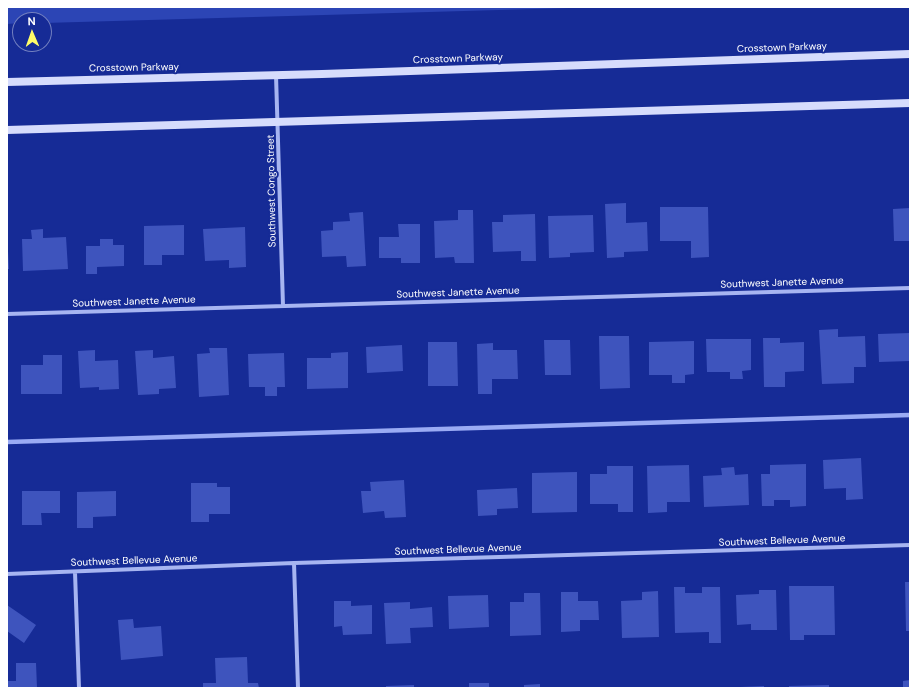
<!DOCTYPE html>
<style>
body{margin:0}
#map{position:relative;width:917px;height:695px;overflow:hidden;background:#162b96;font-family:"DM Sans",sans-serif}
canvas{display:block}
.frame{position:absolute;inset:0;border:8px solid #fff;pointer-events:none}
.north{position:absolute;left:12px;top:12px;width:40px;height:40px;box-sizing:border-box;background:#162b96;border:1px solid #7380c0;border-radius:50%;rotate:358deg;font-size:11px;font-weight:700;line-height:16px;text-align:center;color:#fff}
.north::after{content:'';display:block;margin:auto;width:14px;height:18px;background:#fffc68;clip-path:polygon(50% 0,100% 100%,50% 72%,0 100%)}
</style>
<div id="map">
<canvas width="917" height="695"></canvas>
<div class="frame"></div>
<div class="north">N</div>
</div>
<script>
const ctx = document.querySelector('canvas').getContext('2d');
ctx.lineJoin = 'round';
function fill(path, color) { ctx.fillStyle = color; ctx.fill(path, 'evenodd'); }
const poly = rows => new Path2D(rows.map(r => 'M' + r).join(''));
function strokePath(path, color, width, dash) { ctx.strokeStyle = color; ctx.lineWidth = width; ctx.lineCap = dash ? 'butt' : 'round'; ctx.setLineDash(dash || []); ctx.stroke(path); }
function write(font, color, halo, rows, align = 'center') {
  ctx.font = font + ' "DM Sans",sans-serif'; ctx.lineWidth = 4; ctx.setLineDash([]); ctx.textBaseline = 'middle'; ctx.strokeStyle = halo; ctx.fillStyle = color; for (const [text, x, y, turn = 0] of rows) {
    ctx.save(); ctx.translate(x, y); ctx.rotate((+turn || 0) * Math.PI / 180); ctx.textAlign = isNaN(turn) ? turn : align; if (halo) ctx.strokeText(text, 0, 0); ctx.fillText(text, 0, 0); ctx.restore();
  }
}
fill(poly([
 [7,7,604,7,44,23,44,20,20,20,20,23,7,24]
]), '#2c45b5');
strokePath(poly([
 [7,442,910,415]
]), '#9aabf4', 4.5);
fill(poly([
 [626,203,626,223,647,222,648,251,624,252,624,257,607,258,605,204],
 [660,207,708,207,709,257,691,258,691,241,660,241],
 [910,208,910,241,894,241,893,209],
 [458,210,473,210,474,263,455,263,454,257,435,258,434,221,458,220],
 [363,212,366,266,347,267,346,256,322,257,321,231,333,230,333,222,350,221,349,213],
 [535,214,536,261,521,261,521,251,493,252,492,222,503,222,503,215],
 [593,215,594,252,570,253,570,257,549,258,548,216],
 [398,224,420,224,420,263,401,263,401,258,379,258,379,237,399,237],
 [184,225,184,255,162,255,162,265,144,265,144,226],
 [245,227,246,267,229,268,229,260,205,261,203,229],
 [43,229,43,238,66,237,68,269,23,271,22,239,32,239,31,230],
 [100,239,113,239,113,245,124,245,124,266,97,267,97,274,86,274,86,246,100,246],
 [7,251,8,251,9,269,7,269],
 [838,329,838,337,865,336,866,367,854,367,854,383,822,384,819,330],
 [910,333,910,361,879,362,878,334],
 [599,336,629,336,630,388,600,389],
 [763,338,780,338,780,343,804,342,804,371,785,372,785,387,764,387],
 [706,339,751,339,751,370,742,371,743,379,730,379,730,372,707,372],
 [544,340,570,340,571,375,545,375],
 [694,341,694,374,685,375,685,383,672,383,672,375,649,375,649,342],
 [428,342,457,342,458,386,428,386],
 [493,343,493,350,517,350,518,379,492,379,492,394,478,394,477,344],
 [402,345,403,371,367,373,366,347],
 [209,348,227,348,229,395,199,397,197,354,210,353],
 [95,350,95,361,118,360,119,389,99,390,99,387,80,388,78,351],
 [153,350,153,358,174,356,176,388,159,389,159,394,138,395,135,351],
 [348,352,348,388,307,389,307,358,331,358,331,353],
 [284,353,285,387,277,387,277,396,265,396,265,387,249,387,248,354],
 [43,355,62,355,62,394,21,394,21,365,43,365],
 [861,458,863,499,846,500,846,488,824,489,823,460],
 [806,464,806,506,790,507,790,500,774,500,774,506,762,506,761,474,770,474,770,465],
 [689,465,690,502,667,502,667,512,648,513,647,466],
 [607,466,633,466,633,512,618,512,618,504,590,504,590,474,607,474],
 [734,467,735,475,748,474,749,505,704,507,703,476,722,475,721,468],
 [577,472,577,512,532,513,532,473],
 [404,480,406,517,385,518,384,511,363,513,361,491,371,491,370,482],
 [191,483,217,483,217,487,230,487,230,514,209,514,209,522,191,522],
 [517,488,518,508,497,509,497,515,478,516,477,490],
 [22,491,60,491,60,513,41,513,42,525,22,525],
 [116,491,116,516,93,517,93,528,77,528,77,492],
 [905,582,910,582,910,631,906,631],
 [789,586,834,586,835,635,804,635,804,640,790,640],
 [674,587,685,587,685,593,702,593,702,587,720,587,721,643,709,643,709,632,675,633],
 [759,590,776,590,777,630,751,630,751,624,737,625,736,595,759,594],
 [658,591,659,637,622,638,621,601,642,600,642,592],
 [561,592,578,592,578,601,598,601,599,620,580,620,580,631,561,632],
 [524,593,540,593,541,635,510,636,510,602,524,602],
 [488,595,489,627,449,629,448,596],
 [334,601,351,601,351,606,372,605,372,634,343,635,342,626,334,627],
 [410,602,410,609,432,607,433,627,410,628,411,643,386,644,384,603],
 [7,605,36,625,24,643,7,631],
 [133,619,134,628,161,626,163,656,121,660,118,620],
 [247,657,248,683,258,683,259,688,203,688,203,683,216,683,215,658],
 [16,663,36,663,37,688,7,688,7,681,16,681],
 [910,680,910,688,903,688,903,681],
 [469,683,489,683,489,688,469,688],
 [540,684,540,688,524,688,524,685],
 [414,685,414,688,386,688,386,686],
 [829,685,829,688,789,688,789,686],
 [764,686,764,688,740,688,740,687]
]), '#3e54bd');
strokePath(poly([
 [276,75,283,306],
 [7,314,910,288],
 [294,563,298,688],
 [75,572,79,688],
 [7,574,294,563,910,545]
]), '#a7b5f1', 4);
strokePath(poly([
 [7,82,322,74,910,54],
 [7,130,910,103]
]), '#d6dcfc', 8);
write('10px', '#fff', '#162b96', [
 ["Crosstown Parkway",782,48,-2],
 ["Crosstown Parkway",458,59,-2],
 ["Crosstown Parkway",134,68,-1],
 ["Southwest Congo Street",272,191,-91],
 ["Southwest Janette Avenue",782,283,-2],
 ["Southwest Janette Avenue",458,293,-2],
 ["Southwest Janette Avenue",134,302,-2],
 ["Southwest Bellevue Avenue",782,541,-2],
 ["Southwest Bellevue Avenue",458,550,-2],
 ["Southwest Bellevue Avenue",134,561,-2]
]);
</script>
